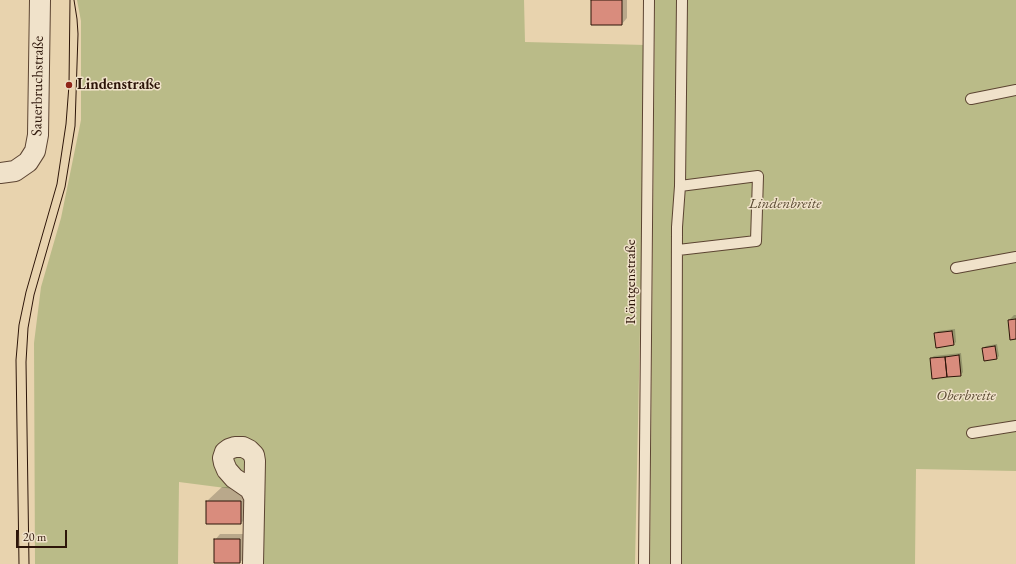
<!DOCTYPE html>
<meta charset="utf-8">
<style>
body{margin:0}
#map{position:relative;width:1016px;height:564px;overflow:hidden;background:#e8d3ae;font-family:"EB Garamond",serif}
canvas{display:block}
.scale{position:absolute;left:16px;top:530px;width:51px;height:18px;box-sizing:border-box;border:2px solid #2d1509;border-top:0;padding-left:5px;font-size:12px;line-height:14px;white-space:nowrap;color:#2d1509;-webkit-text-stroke:3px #f0e2ca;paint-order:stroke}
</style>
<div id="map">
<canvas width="1016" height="564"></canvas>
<div class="scale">20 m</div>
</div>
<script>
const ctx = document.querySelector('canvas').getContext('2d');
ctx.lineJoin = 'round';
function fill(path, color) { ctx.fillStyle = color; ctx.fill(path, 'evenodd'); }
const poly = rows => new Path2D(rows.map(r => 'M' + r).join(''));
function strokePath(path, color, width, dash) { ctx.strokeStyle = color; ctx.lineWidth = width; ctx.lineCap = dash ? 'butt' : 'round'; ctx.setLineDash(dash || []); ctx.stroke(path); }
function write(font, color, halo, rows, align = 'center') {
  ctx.font = font + ' "EB Garamond",serif'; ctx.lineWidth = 3; ctx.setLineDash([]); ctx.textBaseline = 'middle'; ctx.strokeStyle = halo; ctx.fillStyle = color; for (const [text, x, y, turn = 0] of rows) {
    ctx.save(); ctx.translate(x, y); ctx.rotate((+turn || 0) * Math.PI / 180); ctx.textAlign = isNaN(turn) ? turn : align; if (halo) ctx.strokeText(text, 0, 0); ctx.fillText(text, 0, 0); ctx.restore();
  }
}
fill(poly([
 [77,0,524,0,525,42,646,45,635,564,258,564,263,491,241,490,179,482,178,564,35,564,34,343,41,287,61,218,81,120,81,21],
 [655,0,1016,0,1016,471,916,469,915,564,650,564]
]), '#babb88');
fill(poly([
 [593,0,627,0,627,18,622,24],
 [1014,315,1016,315,1016,338,1009,320],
 [955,329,956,342,954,344,935,334,938,331],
 [997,344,999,356,997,358,983,348,986,346],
 [961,353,963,372,961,375,931,358,934,356],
 [255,486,255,509,241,523,207,501,222,487],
 [220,534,245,534,246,557,240,562,215,562,215,540]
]), '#0003');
const building = poly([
 [591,0,622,0,622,25,591,25,591,0],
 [1016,319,1016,339,1010,340,1008,320,1016,319],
 [952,331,954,345,936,348,934,333,952,331],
 [995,346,997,359,984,361,982,348,995,346],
 [959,355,961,376,947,377,945,357,959,355],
 [945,357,947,377,932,379,930,358,945,357],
 [206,501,241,501,241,524,206,524,206,501],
 [214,539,240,539,240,563,214,563,214,539]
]);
fill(building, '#d98c7d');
strokePath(building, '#2d1509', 1);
const service = poly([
 [971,99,1016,90],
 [678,250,756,241,758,176,680,186],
 [956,268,1016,257],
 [972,433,1016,426],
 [644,564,649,0],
 [676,564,677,227,680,186,682,0]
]);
const minor = poly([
 [0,173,15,171,28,162,35,151,38,135,40,0],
 [253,564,255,461,254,455,249,450,243,447,235,447,229,449,225,452,223,458,224,463,227,470,234,478,250,489,254,497]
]);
strokePath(service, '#5c4432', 12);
strokePath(minor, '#5c4432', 22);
strokePath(service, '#f0e2ca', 10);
strokePath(minor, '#f0e2ca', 20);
strokePath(poly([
 [19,564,16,360,19,325,26,292,57,184,66,124,69,85,70,0],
 [29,564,26,362,28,328,34,295,65,187,75,126,78,34,77,19,74,0]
]), '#2d1509', 1);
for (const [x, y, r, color] of [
 [69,85,4,"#8f2418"]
]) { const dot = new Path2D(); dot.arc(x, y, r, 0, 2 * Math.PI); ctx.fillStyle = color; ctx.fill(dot); strokePath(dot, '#f0e2ca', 1.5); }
write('bold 15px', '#2d1509', '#f0e2ca', [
 ["Lindenstraße",77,85]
], 'left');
write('15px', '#2d1509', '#f0e2ca', [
 ["Sauerbruchstraße",38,86,-89],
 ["Röntgenstraße",631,282,-90]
]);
write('italic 15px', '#57472f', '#f0e2ca', [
 ["Lindenbreite",785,204],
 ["Oberbreite",966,396]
]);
</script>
